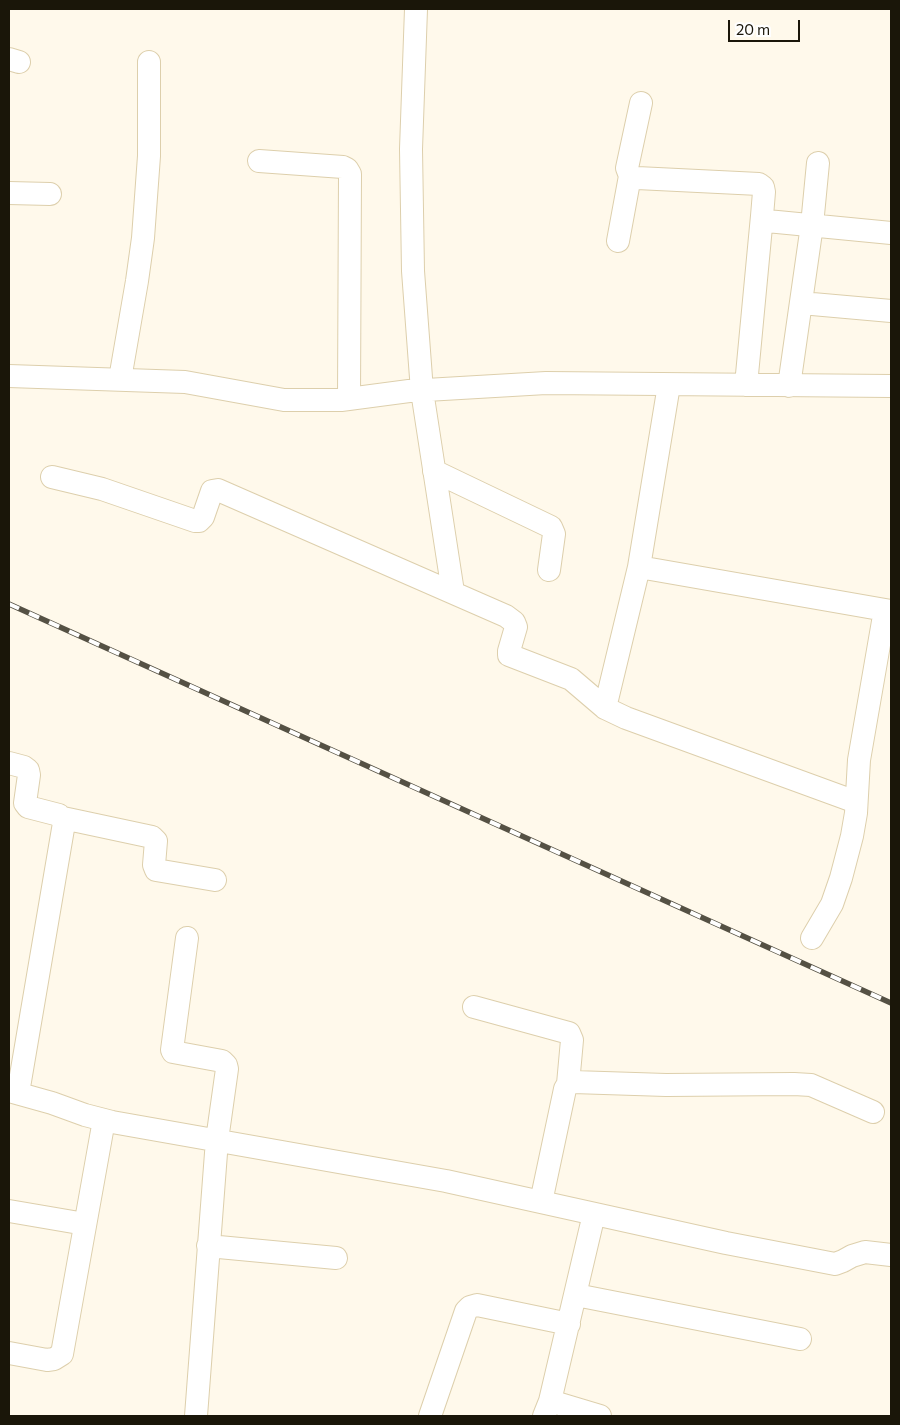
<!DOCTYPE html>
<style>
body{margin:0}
#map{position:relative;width:900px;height:1425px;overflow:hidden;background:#fff9eb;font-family:Commissioner,sans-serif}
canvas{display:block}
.frame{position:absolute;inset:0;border:10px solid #1a1609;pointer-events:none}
.scale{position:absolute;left:728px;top:20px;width:72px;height:22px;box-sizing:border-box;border:2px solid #1a1609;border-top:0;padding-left:6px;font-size:15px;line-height:18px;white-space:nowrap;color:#1a1609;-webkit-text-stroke:4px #fff;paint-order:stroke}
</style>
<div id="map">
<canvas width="900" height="1425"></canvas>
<div class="frame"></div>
<div class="scale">20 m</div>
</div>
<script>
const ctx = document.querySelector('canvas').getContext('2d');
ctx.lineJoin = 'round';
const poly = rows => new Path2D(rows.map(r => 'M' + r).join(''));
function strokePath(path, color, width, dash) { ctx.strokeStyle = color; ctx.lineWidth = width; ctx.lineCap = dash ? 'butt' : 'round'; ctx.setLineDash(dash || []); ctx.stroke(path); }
const minor = poly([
 [416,9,411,149,413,271,422,391,453,592],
 [9,59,19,62],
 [641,103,627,168,630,176,637,178,759,184,763,187,764,192,762,216,767,221,891,233],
 [259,161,343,167,347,169,350,174,349,399],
 [9,193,50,194],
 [618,241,630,176],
 [801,303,891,311],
 [9,376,185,382,284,400,341,400,409,391,546,383,891,386],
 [120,379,137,281,143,238,149,156,149,62],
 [746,385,762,216],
 [789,386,812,225,818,163],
 [434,471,551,527,554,534,549,570],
 [52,477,102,489,195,521,199,521,203,517,212,491,218,490,506,616,514,622,516,627,509,651,509,655,571,679,605,708,626,718,856,802],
 [639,567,891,611],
 [605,708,639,567,669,385],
 [9,763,24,767,28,770,29,775,25,803,28,807,59,815,64,823,18,1093],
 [63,818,152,837,156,841,154,865,156,870,215,880],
 [187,938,172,1050,173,1052,222,1061,226,1065,227,1069,217,1140,196,1416],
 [812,938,832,904,841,878,852,836,856,813,859,760,885,610],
 [474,1007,569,1033,572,1040,568,1084],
 [9,1091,52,1103,85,1115,112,1122,446,1181,726,1243,835,1264,843,1261,852,1256,865,1252,891,1255],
 [541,1202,565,1089,568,1084,573,1082,666,1085,794,1084,811,1085,873,1112],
 [9,1211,85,1224],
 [208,1246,336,1258],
 [576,1295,800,1339],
 [9,1353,47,1360,54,1359,62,1354,104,1120],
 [550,1401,600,1416],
 [430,1416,466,1311,470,1307,477,1305,569,1324],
 [544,1416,550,1401,594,1214]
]);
strokePath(minor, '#ddcfac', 24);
strokePath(minor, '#fff', 22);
const rail = poly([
 [9,604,891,1003]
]);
strokePath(rail, '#555144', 5.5);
strokePath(rail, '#fff', 4, [11]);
</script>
